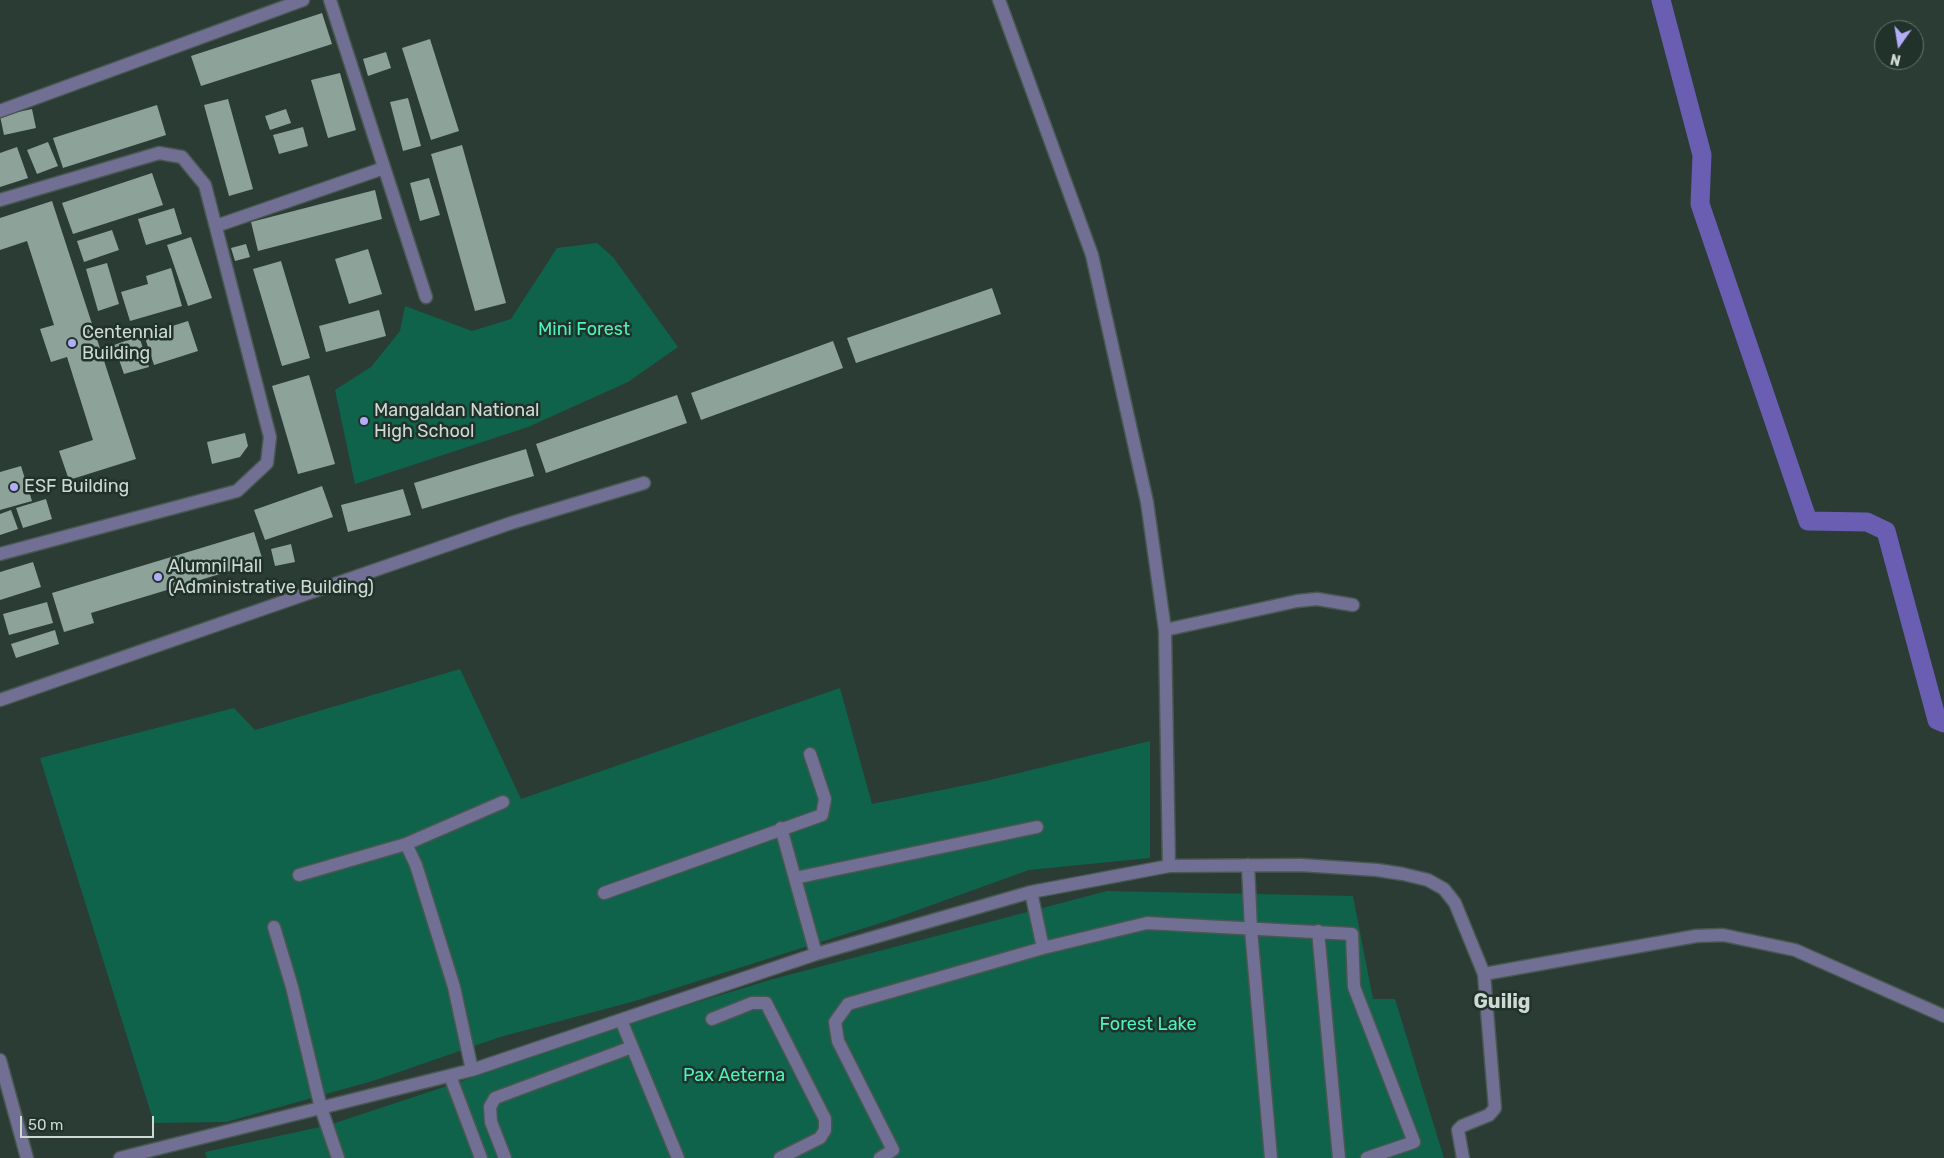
<!DOCTYPE html>
<style>
body{margin:0}
#map{position:relative;width:1944px;height:1158px;overflow:hidden;background:#2a3c34;font-family:Rubik,sans-serif}
canvas{display:block}
.north{position:absolute;left:1874px;top:20px;width:50px;height:50px;box-sizing:border-box;background:#20322a;border:1px solid #66756e;border-radius:50%;rotate:193deg;font-size:14px;font-weight:700;line-height:20px;text-align:center;color:#ced9d4}
.north::after{content:'';display:block;margin:auto;width:18px;height:22px;background:#b3adf9;clip-path:polygon(50% 0,100% 100%,50% 72%,0 100%)}
.scale{position:absolute;left:20px;top:1116px;width:134px;height:22px;box-sizing:border-box;border:2px solid #ced9d4;border-top:0;padding-left:6px;font-size:15px;line-height:18px;white-space:nowrap;color:#ced9d4;-webkit-text-stroke:4px #20322a;paint-order:stroke}
</style>
<div id="map">
<canvas width="1944" height="1158"></canvas>
<div class="north">N</div>
<div class="scale">50 m</div>
</div>
<script>
const ctx = document.querySelector('canvas').getContext('2d');
ctx.lineJoin = 'round';
function fill(path, color) { ctx.fillStyle = color; ctx.fill(path, 'evenodd'); }
const poly = rows => new Path2D(rows.map(r => 'M' + r).join(''));
function strokePath(path, color, width, dash) { ctx.strokeStyle = color; ctx.lineWidth = width; ctx.lineCap = dash ? 'butt' : 'round'; ctx.setLineDash(dash || []); ctx.stroke(path); }
function write(font, color, halo, rows, align = 'center') {
  ctx.font = font + ' Rubik,sans-serif'; ctx.lineWidth = 5; ctx.setLineDash([]); ctx.textBaseline = 'middle'; ctx.strokeStyle = halo; ctx.fillStyle = color; for (const [text, x, y, turn = 0] of rows) {
    ctx.save(); ctx.translate(x, y); ctx.rotate((+turn || 0) * Math.PI / 180); ctx.textAlign = isNaN(turn) ? turn : align; if (halo) ctx.strokeText(text, 0, 0); ctx.fillText(text, 0, 0); ctx.restore();
  }
}
fill(poly([
 [597,243,613,257,678,347,628,382,528,427,355,484,335,390,371,367,400,331,405,306,472,331,511,319,557,248],
 [460,669,521,799,840,688,872,804,986,781,1150,741,1150,858,1029,870,893,919,635,1001,500,1037,376,1080,226,1122,154,1123,40,758,234,708,255,730],
 [1107,891,1353,896,1373,999,1395,999,1444,1158,207,1158,205,1152,329,1125,462,1081,599,1032,773,979]
]), '#0f634a');
strokePath(poly([
 [1661,0,1702,155,1700,204,1808,521,1867,522,1886,531,1937,720,1944,723]
]), '#695eb1', 19);
fill(poly([
 [322,13,332,44,201,86,191,56],
 [430,39,459,131,431,140,402,48],
 [386,52,391,68,368,76,363,59],
 [340,73,356,130,328,138,311,80],
 [408,98,421,146,403,151,390,102],
 [228,99,253,189,229,196,204,105],
 [157,105,166,135,63,168,53,138],
 [32,109,36,128,4,135,0,116],
 [286,109,291,123,270,130,265,116],
 [303,127,308,146,279,154,273,135],
 [48,142,58,166,37,174,27,150],
 [462,145,506,303,475,311,431,154],
 [17,147,28,178,0,187,0,153],
 [152,173,163,205,73,234,62,203],
 [429,178,440,215,420,221,410,183],
 [375,190,382,219,258,251,251,222],
 [52,201,136,459,69,480,59,451,93,440,67,357,51,362,40,329,54,325,27,241,0,250,0,218],
 [174,208,182,234,146,245,138,219],
 [112,230,119,250,84,262,77,241],
 [191,237,212,298,188,306,167,245],
 [246,244,250,257,235,261,231,248],
 [368,249,382,294,349,304,335,259],
 [281,261,310,358,282,366,253,269],
 [107,263,119,304,98,311,86,269],
 [171,268,182,306,130,321,121,292,148,284,146,276],
 [992,288,1001,314,856,363,847,338],
 [379,310,386,336,326,352,319,326],
 [188,321,198,351,154,365,144,335],
 [139,336,149,367,124,374,114,345],
 [833,341,843,368,701,420,691,393],
 [309,375,335,464,298,474,272,386],
 [677,395,687,423,546,473,536,444],
 [245,433,248,446,240,457,212,464,207,442],
 [526,449,534,476,422,509,414,483],
 [21,466,32,501,0,510,0,472],
 [322,486,333,517,265,540,254,510],
 [403,489,411,515,348,532,341,505],
 [46,499,52,519,23,528,16,508],
 [11,510,18,529,0,535,0,514],
 [254,532,263,561,91,613,94,623,64,632,52,593],
 [291,544,295,562,275,566,271,549],
 [33,562,41,587,0,600,0,572],
 [47,602,53,623,9,635,3,614],
 [55,630,59,644,16,658,11,644]
]), '#8da299');
const minor = poly([
 [330,0,426,297],
 [999,0,1092,255,1147,502,1165,630,1169,866],
 [0,111,303,0],
 [0,200,159,153,182,157,205,185,270,437,267,463,237,491,0,554],
 [216,226,384,168],
 [1165,630,1297,601,1317,599,1353,605],
 [0,700,511,523,644,483],
 [781,828,816,954],
 [406,844,503,802],
 [1248,865,1251,930,1271,1158],
 [299,875,406,844,416,865,454,987,472,1070],
 [795,878,1037,827],
 [1031,892,1043,948],
 [604,893,822,815,825,799,810,754],
 [274,927,292,987,321,1108,338,1158],
 [1318,931,1339,1158],
 [712,1019,752,1003,766,1003,825,1119,825,1130,820,1138,780,1158],
 [621,1020,678,1158],
 [0,1060,27,1158],
 [450,1076,481,1158],
 [120,1158,472,1070,816,954,1031,892,1169,866,1300,865,1377,870,1403,874,1428,880,1444,889,1455,903,1484,974,1696,936,1723,935,1795,950,1944,1016],
 [505,1158,491,1122,490,1107,495,1098,632,1047],
 [880,1158,893,1150,838,1041,835,1022,848,1004,1043,948,1147,923,1352,934,1354,987,1414,1142,1367,1158],
 [1463,1158,1458,1130,1462,1126,1489,1115,1495,1108,1484,974]
]);
strokePath(minor, '#485851', 15);
strokePath(minor, '#726f94', 12);
for (const [x, y, r, color] of [
 [72,343,5,"#b3adf9"],
 [364,421,5,"#b3adf9"],
 [14,487,5,"#b3adf9"],
 [158,577,5,"#b3adf9"]
]) { const dot = new Path2D(); dot.arc(x, y, r, 0, 2 * Math.PI); ctx.fillStyle = color; ctx.fill(dot); strokePath(dot, '#20322a', 2); }
write('18px', '#4cf3bc', '#20322a', [
 ["Mini Forest",584,330],
 ["Forest Lake",1148,1025],
 ["Pax Aeterna",734,1076]
]);
write('18px', '#ced9d4', '#20322a', [
 ["Centennial",82,333],
 ["Building",82,354],
 ["Mangaldan National",374,411],
 ["High School",374,432],
 ["ESF Building",24,487],
 ["Alumni Hall",168,567],
 ["(Administrative Building)",168,588]
], 'left');
write('bold 20px', '#ced9d4', '#20322a', [
 ["Guilig",1502,1002]
]);
</script>
